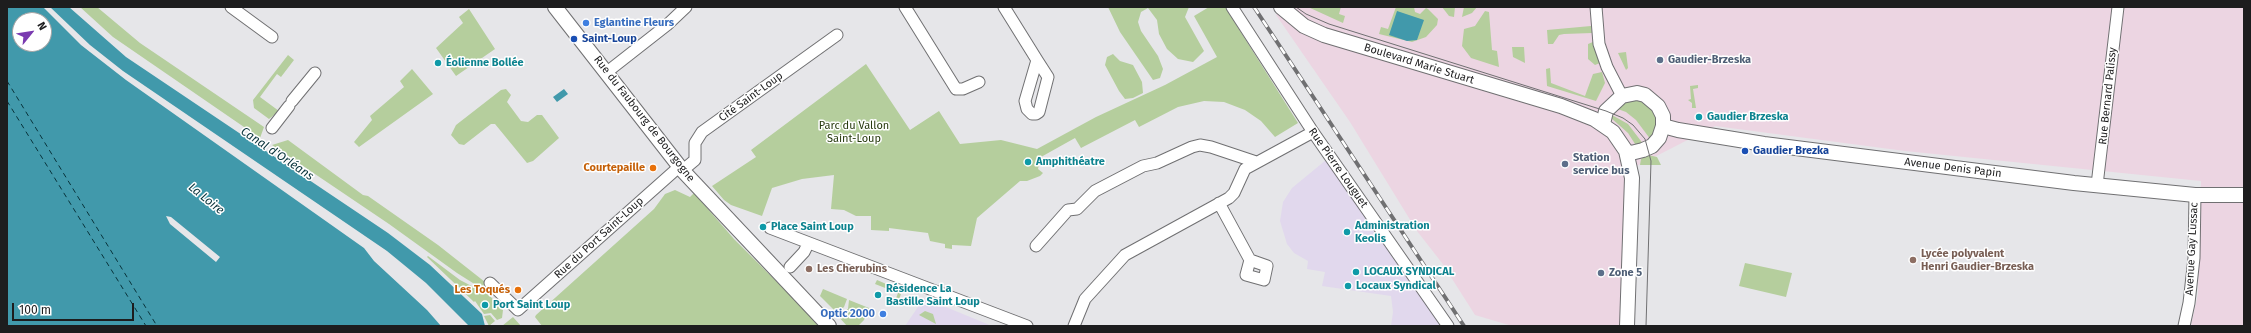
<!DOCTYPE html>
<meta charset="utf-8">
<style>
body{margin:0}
#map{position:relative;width:2251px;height:333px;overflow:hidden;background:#e6e6e9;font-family:"Fira Sans",sans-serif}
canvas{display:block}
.frame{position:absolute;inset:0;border:8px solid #1d1d1e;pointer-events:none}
.north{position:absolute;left:12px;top:12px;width:40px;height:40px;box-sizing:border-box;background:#fff;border:1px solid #a5a5a5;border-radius:50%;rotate:60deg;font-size:11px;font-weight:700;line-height:16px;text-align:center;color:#1d1d1e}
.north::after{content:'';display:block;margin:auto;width:14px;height:18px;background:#7a3bb0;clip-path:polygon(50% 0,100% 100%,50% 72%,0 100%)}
.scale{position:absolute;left:12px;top:303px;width:122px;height:18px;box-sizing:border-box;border:2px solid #1d1d1e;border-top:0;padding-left:5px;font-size:12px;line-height:14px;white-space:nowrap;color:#1d1d1e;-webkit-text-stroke:3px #fff;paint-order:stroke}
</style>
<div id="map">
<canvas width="2251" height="333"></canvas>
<div class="frame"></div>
<div class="north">N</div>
<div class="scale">100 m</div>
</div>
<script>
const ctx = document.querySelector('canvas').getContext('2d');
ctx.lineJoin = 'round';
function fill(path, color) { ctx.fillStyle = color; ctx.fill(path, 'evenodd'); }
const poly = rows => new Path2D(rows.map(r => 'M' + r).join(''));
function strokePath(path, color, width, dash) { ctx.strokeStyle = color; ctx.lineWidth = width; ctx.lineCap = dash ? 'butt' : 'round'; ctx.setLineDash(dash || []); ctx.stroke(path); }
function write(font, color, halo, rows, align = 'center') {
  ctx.font = font + ' "Fira Sans",sans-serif'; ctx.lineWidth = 3; ctx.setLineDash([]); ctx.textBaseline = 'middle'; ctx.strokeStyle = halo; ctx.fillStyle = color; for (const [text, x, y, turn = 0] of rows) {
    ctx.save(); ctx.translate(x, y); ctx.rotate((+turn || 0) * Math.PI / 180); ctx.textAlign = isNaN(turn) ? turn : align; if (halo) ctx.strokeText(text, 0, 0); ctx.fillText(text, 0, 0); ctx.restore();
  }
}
fill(poly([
 [1326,160,1440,323,1439,326,1391,326,1393,312,1391,296,1322,286,1325,272,1307,269,1308,261,1294,253,1287,244,1280,221,1283,202,1292,188],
 [924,298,992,326,905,326]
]), '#e1d8ed');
fill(poly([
 [1283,7,2244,7,2244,326,2191,326,2198,294,2201,181,1905,151,1715,126,1627,171,1625,326,1512,326,1475,315,1442,263,1417,231,1350,122,1276,15]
]), '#ecd5e2');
fill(poly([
 [80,7,97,7,140,43,264,127,260,138,113,37],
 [1108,7,1189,7,1185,17,1204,51,1193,62,1178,59,1167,49,1159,34,1157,20,1148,8,1141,12,1138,22,1141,31,1158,56,1163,69,1160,78,1153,80,1120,32],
 [1209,7,1225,7,1298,123,1275,137,1261,121,1245,110,1224,102,1204,101,1178,107,1139,127,1135,120,1081,148,1075,138,1041,157,1038,169,1043,173,1040,176,1027,181,1020,181,977,218,971,246,952,245,952,249,945,248,945,244,930,241,928,233,889,228,889,231,871,230,871,216,856,216,844,210,831,209,834,175,802,179,772,188,762,216,731,205,724,200,712,186,756,157,751,150,866,64,910,130,939,111,960,144,1001,140,1037,149,1096,117,1165,85,1217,57,1194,16],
 [1308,7,1341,7,1339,14,1345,16,1343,23],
 [1396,7,1414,7,1415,12,1420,14,1426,8,1428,9,1438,19,1437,25,1426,37,1412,42,1379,34,1381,27,1388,29],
 [1442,7,1455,7,1454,17,1449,16],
 [1464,7,1477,7,1472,13,1462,17],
 [469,9,495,49,456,76,436,48,463,23,459,17],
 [1485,11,1489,12,1492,50,1497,51,1499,67,1471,58,1462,46,1464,29,1475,26],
 [1591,26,1592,33,1564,34,1559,35,1553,44,1548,44,1547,30],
 [1593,42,1600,63,1595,65,1588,59,1588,44],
 [1512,47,1524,47,1525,63,1513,57],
 [1626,52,1628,68,1626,70,1618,53],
 [1113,54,1120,61,1133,65,1142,82,1143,93,1133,98,1125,99,1119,91,1105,65,1107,57],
 [288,55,294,60,281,77,277,74,260,97,279,111,269,119,254,108,253,100],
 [1550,68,1551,83,1585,96,1593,74,1602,72,1605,83,1596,101,1547,86,1546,69],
 [412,69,433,94,359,147,354,142,372,120,370,116,404,87,400,81],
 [1698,85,1698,88,1693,89,1696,108,1692,108,1692,103,1688,100,1691,99,1690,86],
 [506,89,511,95,507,102,521,121,528,122,537,115,542,115,559,138,533,161,527,163,495,124,491,124,464,145,459,144,451,135,456,125,501,90],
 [1635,99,1650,104,1658,120,1651,140,1636,120,1626,112,1615,108,1622,102],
 [1612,115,1628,124,1644,145,1637,147,1628,133,1611,118],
 [288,140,363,195,368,196,438,245,485,282,487,286,476,285,457,273,389,224,272,145],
 [1648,155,1657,157,1661,165,1640,165,1641,159],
 [675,190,690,197,694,193,734,239,821,326,542,326,535,317,536,315,654,209,665,194],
 [428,256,460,280,489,295,503,310,502,318,497,320,491,313,484,314,475,301,474,302,427,257],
 [1745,263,1792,273,1786,297,1739,286],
 [877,280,900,290,899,293,901,294,898,302,895,301,898,293,875,284],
 [823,289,847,299,844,307,837,313,820,296],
 [849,300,869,308,864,320,858,326,847,326,838,316,848,309],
 [925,311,933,314,936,324,919,315],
 [490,315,495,321,489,326,484,316],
 [513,317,521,326,502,326]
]), '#b5ce9d');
fill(poly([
 [7,7,43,7,81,45,126,80,364,248,374,261,427,310,441,326,7,326],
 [20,20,44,20,44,44,20,44],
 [166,216,171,217,220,257,216,262,170,224],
 [50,7,69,7,126,57,388,233,430,265,482,314,485,326,469,326,426,283,387,251,123,71,90,45],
 [1397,11,1424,20,1417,40,1407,41,1389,35],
 [564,89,568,94,557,102,553,97]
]), '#4199ab');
strokePath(poly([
 [7,81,157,326],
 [7,101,146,326]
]), '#08333b', 1, [5, 4]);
const minor = poly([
 [231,7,272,37],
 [905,7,956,89,963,89,979,82],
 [1004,7,1037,60,1048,77,1039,112,1036,114,1032,114,1027,109,1025,101,1037,60],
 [1232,7,1313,132,1448,326],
 [1596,7,1599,44,1607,67,1622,96],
 [607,72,667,25,686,7],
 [292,101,315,73],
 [272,128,289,106],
 [683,170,695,160,695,143,702,132,837,35],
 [2097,185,2118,7],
 [1219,203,1250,260,1246,275,1264,280,1267,266,1250,260],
 [770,228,1027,326],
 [1036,246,1068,210,1077,209,1095,191,1143,166,1157,163,1192,147,1200,145,1211,147,1256,162],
 [790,267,804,252,808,244],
 [490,283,518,310,680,166],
 [1074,326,1085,299,1125,255,1229,198,1234,193,1245,169,1313,132],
 [2184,326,2189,303,2194,258,2195,195]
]);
const major = poly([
 [555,7,683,171,829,326],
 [1281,7,1304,26,1324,35,1561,106,1594,119,1613,132,1626,151,1632,178,1627,326],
 [1603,124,1606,111,1622,96,1637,93,1645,95,1658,106,1663,116,1663,126,1659,138,1652,146,1643,150,1631,153,1626,151],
 [1663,126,1678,130,1764,144,2074,183,2195,195,2244,195]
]);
strokePath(minor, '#707072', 13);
strokePath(major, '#707072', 16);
strokePath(minor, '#fff', 11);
strokePath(major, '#fff', 14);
strokePath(poly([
 [1296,7,1306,14,1329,24,1606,111,1623,118,1633,125,1645,139,1651,161,1646,326]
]), '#707072', 1);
const rail = poly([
 [1254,7,1464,326]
]);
strokePath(rail, '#707072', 4);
strokePath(rail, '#fff', 2.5, [8]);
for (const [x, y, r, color] of [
 [586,23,4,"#3f7fe0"],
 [574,39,4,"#1a4fb4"],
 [1660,60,4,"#5c6f8a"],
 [438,63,4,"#0f9aa8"],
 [1699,117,4,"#0f9aa8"],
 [1745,151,4,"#1a4fb4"],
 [1028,162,4,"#0f9aa8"],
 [1565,164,4,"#5c6f8a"],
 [653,168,4,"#e8710a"],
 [763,227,4,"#0f9aa8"],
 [1347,232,4,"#0f9aa8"],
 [1913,260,4,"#8d6e63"],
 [809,269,4,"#8d6e63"],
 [1356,272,4,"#0f9aa8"],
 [1601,273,4,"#5c6f8a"],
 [1348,286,4,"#0f9aa8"],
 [518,290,4,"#e8710a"],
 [878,295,4,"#0f9aa8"],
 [485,305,4,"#0f9aa8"],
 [883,314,4,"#3f7fe0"]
]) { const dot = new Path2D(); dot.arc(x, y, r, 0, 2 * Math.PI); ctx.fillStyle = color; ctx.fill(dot); strokePath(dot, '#fff', 1.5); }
write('bold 11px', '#366cbe', '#fff', [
 ["Eglantine Fleurs",594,23],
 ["Optic 2000",875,314,"right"]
], 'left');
write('bold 11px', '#164399', '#fff', [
 ["Saint-Loup",582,39],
 ["Gaudier Brezka",1753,151]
], 'left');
write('bold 11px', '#4e5e75', '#fff', [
 ["Gaudier-Brzeska",1668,60],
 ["Station",1573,158],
 ["service bus",1573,171],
 ["Zone 5",1609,273]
], 'left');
write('bold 11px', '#0d838f', '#fff', [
 ["Éolienne Bollée",446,63],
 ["Gaudier Brzeska",1707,117],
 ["Amphithéatre",1036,162],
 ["Administration",1355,226],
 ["Keolis",1355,239],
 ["Place Saint Loup",771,227],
 ["LOCAUX SYNDICAL",1364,272],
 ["Locaux Syndical",1356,286],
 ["Résidence La",886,289],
 ["Bastille Saint Loup",886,302],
 ["Port Saint Loup",493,305]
], 'left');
write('11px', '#1d1d1e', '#fff', [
 ["Boulevard Marie Stuart",1419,64,17],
 ["Rue Bernard Palissy",2108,96,-84],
 ["Cité Saint-Loup",751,97,-36],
 ["Rue du Faubourg de Bourgogne",644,119,52],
 ["Rue Pierre Louguet",1338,168,55],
 ["Avenue Denis Papin",1953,168,7],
 ["Rue du Port Saint-Loup",599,238,-42],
 ["Avenue Gay Lussac",2192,249,-87]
]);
write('11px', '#273a0e', '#fff', [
 ["Parc du Vallon",854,126],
 ["Saint-Loup",854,139]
]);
write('bold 11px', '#c56008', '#fff', [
 ["Courtepaille",645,168],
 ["Les Toqués",510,290]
], 'right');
write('bold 11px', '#785e54', '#fff', [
 ["Lycée polyvalent",1921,254],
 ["Henri Gaudier-Brzeska",1921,267],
 ["Les Cherubins",817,269]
], 'left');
write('italic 12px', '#08333b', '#fff', [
 ["Canal d'Orléans",277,154,34],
 ["La Loire",206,199,39]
]);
</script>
